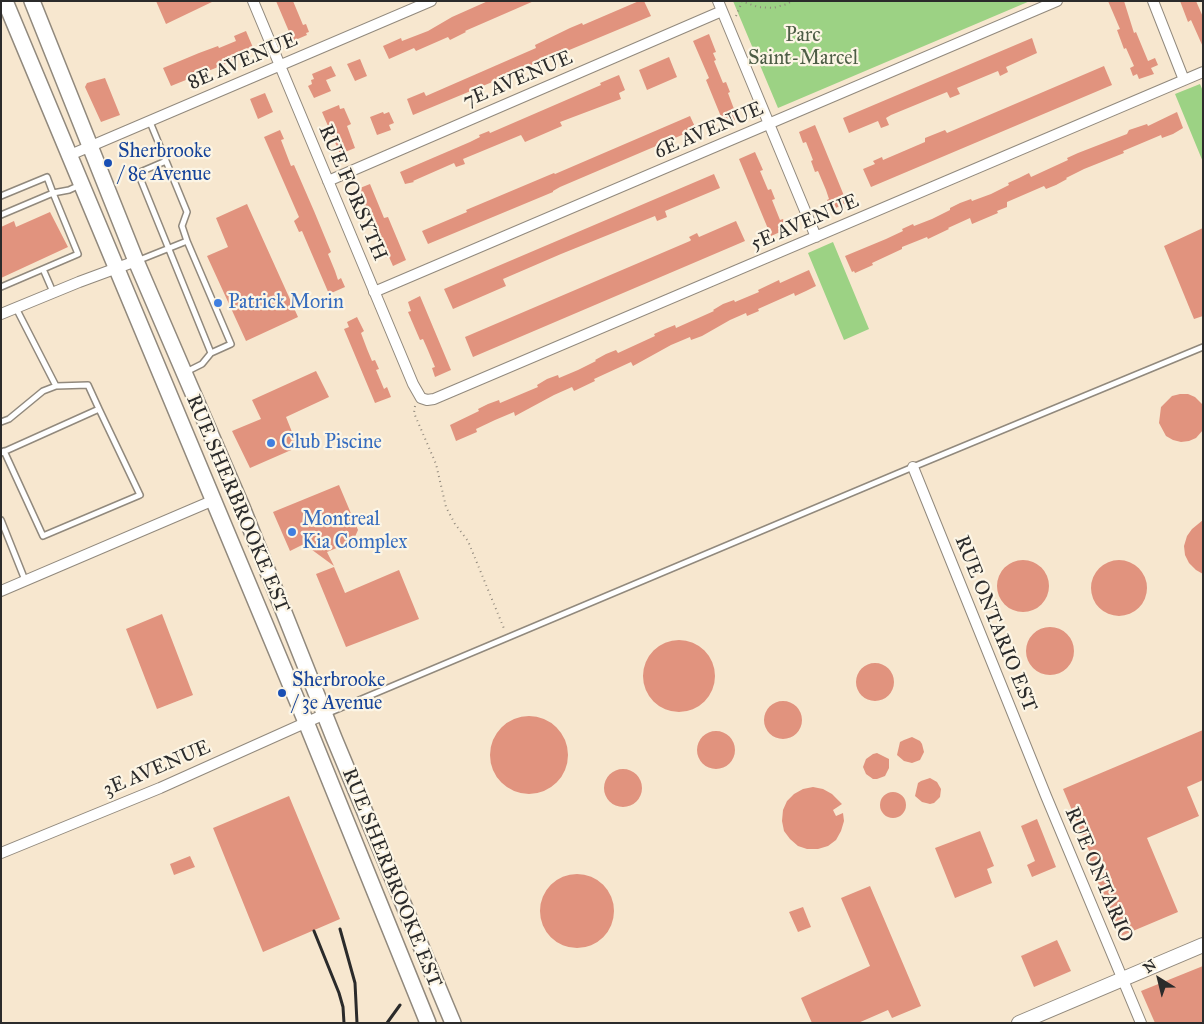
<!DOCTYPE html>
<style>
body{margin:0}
#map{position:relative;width:1204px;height:1024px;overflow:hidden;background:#f7e7cf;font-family:"IM FELL Great Primer",serif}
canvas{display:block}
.frame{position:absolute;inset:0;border:2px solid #2b2b2b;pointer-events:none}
.north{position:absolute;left:1134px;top:954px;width:50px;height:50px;-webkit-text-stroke:4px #fcf5e5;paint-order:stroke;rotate:324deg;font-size:14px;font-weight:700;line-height:20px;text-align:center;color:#2b2b2b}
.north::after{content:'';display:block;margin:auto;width:18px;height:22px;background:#2b2b2b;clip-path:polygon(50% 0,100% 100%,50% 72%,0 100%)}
</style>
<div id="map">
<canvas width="1204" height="1024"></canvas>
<div class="frame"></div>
<div class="north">N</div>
</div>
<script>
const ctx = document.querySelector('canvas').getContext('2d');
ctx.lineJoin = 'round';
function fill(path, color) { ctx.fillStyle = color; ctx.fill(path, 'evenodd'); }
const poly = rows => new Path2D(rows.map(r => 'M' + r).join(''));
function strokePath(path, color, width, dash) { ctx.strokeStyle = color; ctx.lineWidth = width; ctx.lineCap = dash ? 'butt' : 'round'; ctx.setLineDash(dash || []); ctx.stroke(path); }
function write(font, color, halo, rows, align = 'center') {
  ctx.font = font + ' "IM FELL Great Primer",serif'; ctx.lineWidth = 4.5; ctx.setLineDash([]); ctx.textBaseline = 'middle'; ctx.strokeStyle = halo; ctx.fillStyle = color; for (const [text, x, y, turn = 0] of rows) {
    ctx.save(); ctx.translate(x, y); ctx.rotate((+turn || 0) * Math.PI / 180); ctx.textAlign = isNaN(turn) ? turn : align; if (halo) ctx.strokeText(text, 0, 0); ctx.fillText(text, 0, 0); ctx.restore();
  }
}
fill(poly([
 [733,1,1030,1,778,108],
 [1200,84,1203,91,1203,162,1175,94],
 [833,242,869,329,844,340,808,253]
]), '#9cd284');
fill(poly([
 [156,1,214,1,166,24],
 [276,1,293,1,303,25,306,24,309,32,306,33,307,35,293,41],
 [488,1,534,1,465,31,466,32,450,40,448,37,416,51,414,48,389,59,383,46,401,38,402,41,428,31,452,17],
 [639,1,644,1,651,16,413,115,407,99,424,92,426,96,536,48,535,45,570,28,582,23,583,25],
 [1108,1,1124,1,1134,33,1136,32,1148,61,1155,58,1158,65,1151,68,1154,74,1139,79,1137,74,1133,76,1130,68,1134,66,1126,48,1124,49,1117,30,1120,29],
 [1180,1,1196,1,1203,17,1203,47,1191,20,1188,22],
 [246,31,254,50,223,65,171,86,163,68,199,53,218,46,219,48,236,41,234,36],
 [709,34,716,52,713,53,716,60,714,61,723,83,726,82,730,92,728,93,734,109,736,108,741,118,724,124,706,80,709,78,693,41],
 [1032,38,1037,53,1006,67,1008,72,1000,76,998,71,957,88,960,94,950,98,947,92,891,115,886,118,889,125,881,128,878,121,849,133,843,118],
 [669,57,677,77,647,90,639,70],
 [360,59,367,76,355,81,347,64],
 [331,66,336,76,326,80,331,91,314,98,308,86,312,84,311,80,314,79,312,74],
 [1104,66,1112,85,871,187,863,169,875,164,873,161,882,157,883,160,925,142,925,138,945,130,947,133],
 [619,75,625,90,619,93,621,99,560,122,562,126,525,142,521,135,463,159,465,164,456,167,454,163,413,181,414,182,405,184,400,172,470,142,480,137,479,135,489,131,490,133,601,85,600,83],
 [105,78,120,115,101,122,85,87,87,83],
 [265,93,273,112,258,119,250,99],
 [339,105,340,109,344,108,351,124,347,126,355,148,340,154,322,112],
 [383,112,384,114,389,112,394,123,389,125,391,130,377,135,370,117],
 [1177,112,1183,128,1173,134,1162,138,1161,135,1123,151,1124,153,1084,169,1066,178,1067,179,1056,185,1046,189,1044,186,1007,202,1007,207,997,211,998,213,972,224,970,218,948,228,949,229,928,239,927,237,902,247,902,249,872,263,873,265,855,273,854,271,852,272,845,256,886,239,903,231,902,229,913,224,914,226,932,219,950,210,950,208,960,203,971,199,972,201,991,194,1009,185,1008,183,1019,178,1029,173,1031,177,1068,160,1067,158,1078,153,1127,134,1129,130,1147,124,1148,126],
 [690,116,696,129,560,187,553,191,553,192,428,244,422,231,467,212,466,210,497,197,554,173,555,174],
 [815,125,847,203,831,210,827,200,829,199,826,190,818,171,815,172,811,161,813,160,806,142,803,143,799,132],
 [280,130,284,139,281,140,291,166,294,165,314,211,331,252,328,254,335,271,338,280,341,278,345,287,329,294,302,231,299,232,294,221,299,217,264,137],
 [755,152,763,170,760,171,768,190,771,189,775,199,772,200,780,220,783,219,787,229,771,236,739,159],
 [714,174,720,188,665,211,667,217,657,221,655,216,561,254,503,279,506,286,453,309,444,289],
 [370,184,384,218,388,217,406,260,393,266,389,257,386,258,379,241,375,233,378,232,369,208,365,209,355,190],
 [247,204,298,317,246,341,207,256,228,247,216,218],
 [50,212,68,247,1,278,1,227,14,221,16,227],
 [736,221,745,241,473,357,465,337,690,241,691,240,689,237,697,233,699,237],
 [1203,228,1203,316,1194,319,1164,246],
 [809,270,816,286,806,291,795,296,794,293,758,309,759,311,747,316,746,313,730,320,702,336,691,340,690,337,671,345,633,366,631,362,594,379,595,381,574,391,572,387,554,395,515,416,514,412,495,420,476,429,477,432,456,441,450,425,479,411,478,409,488,404,499,400,500,403,538,387,537,385,547,379,558,375,559,378,578,370,596,361,595,360,606,354,616,350,618,353,655,336,654,334,665,329,675,325,676,328,714,311,713,310,723,304,734,300,735,302,759,292,758,290,779,280,780,283],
 [420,296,451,370,435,377,432,368,435,367,427,348,423,339,420,340,408,312,411,311,408,302],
 [357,317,364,331,361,333,367,349,372,361,375,360,379,369,376,370,384,389,387,387,391,397,375,403,344,329,349,327,347,322],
 [316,371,329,397,286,417,298,447,250,468,232,431,261,419,252,400],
 [1180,394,1188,394,1195,397,1203,405,1203,430,1196,438,1189,441,1181,442,1173,440,1166,436,1159,423,1161,407,1172,396],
 [339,485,358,530,353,541,327,552,334,566,304,544,290,551,273,512],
 [1203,520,1203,574,1196,570,1189,563,1185,555,1184,546,1187,536,1192,529],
 '997 586a26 26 0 1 1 52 0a26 26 0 1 1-52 0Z',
 '1091 588a28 28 0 1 1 56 0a28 28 0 1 1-56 0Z',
 [334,567,345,593,399,570,419,619,346,647,316,574],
 [162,614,193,695,157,709,126,629],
 '1026 651a24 24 0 1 1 48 0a24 24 0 1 1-48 0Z',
 '643 676a36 36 0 1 1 72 0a36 36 0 1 1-72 0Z',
 '856 682a19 19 0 1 1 38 0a19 19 0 1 1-38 0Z',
 '764 720a19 19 0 1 1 38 0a19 19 0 1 1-38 0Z',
 '490 755a39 39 0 1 1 78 0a39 39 0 1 1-78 0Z',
 [1203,730,1203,780,1187,787,1199,816,1147,838,1178,912,1121,936,1086,855,1090,853,1063,789],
 '697 750a19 19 0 1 1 38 0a19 19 0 1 1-38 0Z',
 [912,737,920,741,922,744,924,752,920,760,912,763,904,761,897,755,900,742,904,740],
 [877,753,889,759,889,768,885,776,877,779,873,779,866,774,863,767,866,759,873,754],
 '604 788a19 19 0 1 1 38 0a19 19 0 1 1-38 0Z',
 [930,778,937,782,941,789,940,797,934,803,930,804,922,802,915,796,918,783,921,781],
 [813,787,823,789,832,794,842,804,833,810,836,816,843,813,844,821,841,831,836,840,828,846,818,849,807,849,798,846,790,839,784,831,782,821,783,810,787,801,794,794,803,789],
 '880 805a13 13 0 1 1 26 0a13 13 0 1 1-26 0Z',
 [289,796,340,919,263,952,213,828],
 [1037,819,1056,867,1032,877,1027,865,1035,861,1021,826],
 [980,831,994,866,987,869,992,883,955,898,935,848],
 [190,856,195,867,174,875,170,864],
 '540 911a37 37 0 1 1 74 0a37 37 0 1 1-74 0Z',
 [870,886,921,1006,892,1018,888,1010,858,1023,812,1023,801,998,870,966,841,898],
 [803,907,811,927,798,932,789,912],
 [1057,940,1071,971,1034,987,1021,956],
 [1203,966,1203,1023,1155,1023,1141,991]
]), '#e1937e');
const lane = poly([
 [166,161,138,173,211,353,202,364,186,372],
 [1,196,47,177,53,193,1,215],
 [187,241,231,344,211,353],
 [137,261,187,241,182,226,187,212,150,122],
 [43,269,53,292],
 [1,287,78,254,53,193,69,190,80,185],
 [16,308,56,386,88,385,99,409],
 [1,422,9,419,43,391,56,386],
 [1,453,99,409,140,495,43,536,4,451],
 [1,520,25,580],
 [326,714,913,467,1203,347]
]);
const street = poly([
 [253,1,413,384,421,398,427,400,434,399,1203,72],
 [718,1,816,237],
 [1153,1,1184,80],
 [70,155,431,1],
 [328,181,722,11],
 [374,292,1057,1],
 [1,314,79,282,136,261],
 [913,467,1046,796,1141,1023],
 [1,591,214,500],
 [1,853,160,788,325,714]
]);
const secondary = poly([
 [1019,1023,1203,945]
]);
const primary = poly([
 [5,1,306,722,428,1023],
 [32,1,136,261,242,507,334,738,453,1023]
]);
strokePath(lane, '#91897d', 8);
strokePath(street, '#91897d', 12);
strokePath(secondary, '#91897d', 16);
strokePath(primary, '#91897d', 18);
strokePath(poly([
 [741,1,758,7,773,8,787,4,792,1],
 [736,16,742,2],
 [415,406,414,413,436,464,446,507,455,524,468,541,505,631]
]), '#91897d', 2, [1, 4]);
strokePath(lane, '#fff', 5);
strokePath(street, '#fff', 10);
strokePath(secondary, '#fff', 14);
strokePath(primary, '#fff', 15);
strokePath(poly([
 [340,929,355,983,357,1023],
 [314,931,339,993,343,1007,344,1023],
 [387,1023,400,1005]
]), '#2b2b2b', 3);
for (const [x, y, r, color] of [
 [108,163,5,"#1a4fb4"],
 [218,303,5,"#3f7fe0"],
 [271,443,5,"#3f7fe0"],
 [292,532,5,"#3f7fe0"],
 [282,693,5,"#1a4fb4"]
]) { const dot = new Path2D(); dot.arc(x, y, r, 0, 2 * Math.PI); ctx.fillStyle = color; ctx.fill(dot); strokePath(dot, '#fcf5e5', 2); }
write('20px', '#4d5d46', '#fcf5e5', [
 ["Parc",803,36],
 ["Saint-Marcel",803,59]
]);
write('20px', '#2b2b2b', '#fcf5e5', [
 ["8E AVENUE",243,62,-23],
 ["7E AVENUE",518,80,-23],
 ["6E AVENUE",709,131,-23],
 ["RUE FORSYTH",352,193,67],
 ["5E AVENUE",805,223,-23],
 ["RUE SHERBROOKE EST",237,504,67],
 ["RUE ONTARIO EST",995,624,68],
 ["3E AVENUE",157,769,-23],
 ["RUE ONTARIO",1098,875,67],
 ["RUE SHERBROOKE EST",391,878,68]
]);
write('20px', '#164399', '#fcf5e5', [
 ["Sherbrooke",118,152],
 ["/ 8e Avenue",118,175],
 ["Sherbrooke",292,681],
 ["/ 3e Avenue",292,704]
], 'left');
write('20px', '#366cbe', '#fcf5e5', [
 ["Patrick Morin",228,303],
 ["Club Piscine",281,443],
 ["Montreal",302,520],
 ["Kia Complex",302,543]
], 'left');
</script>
